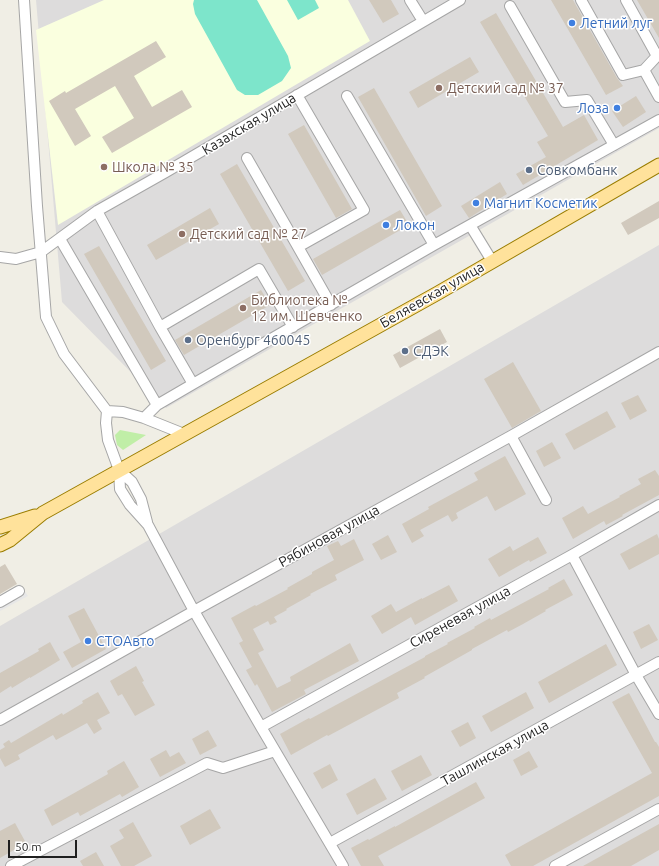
<!DOCTYPE html>
<meta charset="utf-8">
<style>
body{margin:0}
#map{position:relative;width:659px;height:866px;overflow:hidden;background:#f0eee5;font-family:Ubuntu,sans-serif}
canvas{display:block}
.scale{position:absolute;left:8px;top:840px;width:69px;height:18px;box-sizing:border-box;border:2px solid #1f1f1f;border-top:0;padding-left:5px;font-size:12px;line-height:14px;white-space:nowrap;color:#1f1f1f;-webkit-text-stroke:3px #fff;paint-order:stroke}
</style>
<div id="map">
<canvas width="659" height="866"></canvas>
<div class="scale">50 m</div>
</div>
<script>
const ctx = document.querySelector('canvas').getContext('2d');
ctx.lineJoin = 'round';
function fill(path, color) { ctx.fillStyle = color; ctx.fill(path, 'evenodd'); }
const poly = rows => new Path2D(rows.map(r => 'M' + r).join(''));
function strokePath(path, color, width, dash) { ctx.strokeStyle = color; ctx.lineWidth = width; ctx.lineCap = dash ? 'butt' : 'round'; ctx.setLineDash(dash || []); ctx.stroke(path); }
function write(font, color, halo, rows, align = 'center') {
  ctx.font = font + ' Ubuntu,sans-serif'; ctx.lineWidth = 3; ctx.setLineDash([]); ctx.textBaseline = 'middle'; ctx.strokeStyle = halo; ctx.fillStyle = color; for (const [text, x, y, turn = 0] of rows) {
    ctx.save(); ctx.translate(x, y); ctx.rotate((+turn || 0) * Math.PI / 180); ctx.textAlign = isNaN(turn) ? turn : align; if (halo) ctx.strokeText(text, 0, 0); ctx.fillText(text, 0, 0); ctx.restore();
  }
}
fill(poly([
 [36,0,659,0,659,128,166,408,62,302],
 [659,245,659,866,0,866,0,626]
]), '#dddcdc');
fill(poly([
 [104,0,348,0,370,41,58,225,36,30]
]), '#faffdf');
fill(poly([
 [120,430,146,435,123,450,117,445,115,435]
]), '#c0eea7');
fill(poly([
 [194,0,257,0,288,56,291,68,282,81,258,95,245,95,237,90,195,14,193,4],
 [287,0,315,0,319,8,298,20]
]), '#7de5cb');
fill(poly([
 [20,584,28,596,0,611,0,595]
]), '#e7e7e7');
fill(poly([
 [369,0,391,0,399,14,383,23],
 [551,0,573,0,617,78,623,86,606,95],
 [637,0,659,0,659,38],
 [496,13,563,127,584,115,598,140,523,185,516,174,546,157,537,142,548,136,480,22],
 [156,41,166,57,134,76,152,107,182,90,192,107,112,153,102,137,134,118,115,86,75,109,91,136,75,146,49,101,65,91,66,93],
 [470,57,479,72,418,108,409,92],
 [374,88,442,206,426,216,358,97],
 [636,96,646,112,623,127,612,111],
 [304,125,352,209,336,218,288,134],
 [237,164,305,281,288,291,220,174],
 [500,182,507,194,469,218,461,206],
 [659,201,659,218,628,235,621,223],
 [210,208,219,224,156,260,147,245],
 [400,210,409,225,322,275,313,259],
 [99,246,166,361,151,370,84,254],
 [261,290,270,305,184,355,175,340],
 [440,329,447,342,400,368,393,355],
 [513,362,541,411,512,428,484,379],
 [638,395,647,411,630,420,621,403],
 [607,411,616,427,574,450,565,434],
 [552,442,561,458,544,467,536,451],
 [505,456,526,494,495,511,487,496,456,513,458,518,452,522,448,515,420,530,424,536,412,543,402,524,429,509,428,507,478,480,474,473],
 [655,470,659,476,659,495,622,515,623,516,606,525,604,521,573,539,562,518,583,506,588,514,620,497,619,496,641,484,638,479],
 [657,534,659,539,659,554,629,570,620,554],
 [388,535,397,552,381,560,372,544],
 [538,537,547,553,530,562,529,560,499,577,488,559,510,546,513,551],
 [354,539,364,560,335,575,337,580,310,594,311,595,286,609,287,610,274,617,277,622,270,625,268,621,253,629,264,650,258,653,277,688,291,681,290,677,350,643,359,661,304,690,306,694,272,712,257,684,255,686,246,670,252,667,239,643,243,641,231,618,255,605,256,606,288,589,287,588,312,574,312,572,334,560,327,546,338,541,341,546],
 [5,564,17,584,0,594,0,567],
 [564,579,573,595,545,610,546,611,523,624,508,632,507,630,472,649,472,650,424,677,425,678,397,693,399,698,328,736,327,735,291,755,280,734,309,718,310,719,425,657,425,656,448,644,447,643,475,628,474,627,490,618,491,620,549,589,548,588],
 [449,585,458,601,415,625,411,617,382,634,371,616,391,604,396,612,422,598,422,599],
 [84,608,106,649,72,668,63,652,81,642,68,616],
 [649,624,658,640,641,649,633,632],
 [50,642,60,660,30,678,30,677,12,688,11,686,0,693,0,673,39,651,38,649],
 [606,644,617,665,549,703,538,682],
 [136,666,144,681,142,682,155,705,135,716,122,694,118,696,110,681],
 [98,692,110,713,97,720,102,729,94,734,87,723,56,740,53,735,18,755,20,759,5,767,0,758,0,750,5,747,3,744,9,740,11,743,62,713,63,715,83,703,82,701],
 [526,692,534,708,491,732,482,716],
 [629,693,655,742,656,742,659,747,659,796,533,866,511,866,505,855,652,773,612,702],
 [468,722,476,738,460,747,451,731],
 [208,730,217,746,200,755,192,739],
 [166,750,170,757,179,752,186,763,160,777,150,759],
 [529,751,538,767,521,776,513,760],
 [421,755,432,775,402,791,391,771],
 [124,761,139,787,122,797,120,794,80,816,78,812,52,826,44,810,108,774,107,771],
 [330,764,338,780,322,789,313,773],
 [375,778,387,799,357,815,346,794],
 [476,782,485,798,430,828,378,856,384,866,361,866,351,848,368,839,369,840,395,826,395,827],
 [210,809,221,828,190,845,180,826],
 [133,822,152,856,134,866,121,866,110,846,124,838,119,830],
 [15,823,26,843,0,858,0,831],
 [659,824,659,850,631,866,583,866],
 [96,852,104,866,83,866,80,861]
]), '#d1c9bd');
const minor = poly([
 [24,0,37,206,46,317,64,354,107,411,106,423,108,440,119,470,120,489,130,505,148,525,194,611,261,727,343,866],
 [410,0,423,21],
 [581,0,623,75,644,70],
 [626,0,657,56,644,70,659,97],
 [510,6,565,102,587,100,614,145],
 [297,95,364,210,298,247,331,305],
 [347,96,434,245],
 [247,158,298,247],
 [97,211,160,327,193,384],
 [470,225,492,261],
 [60,239,157,405],
 [0,257,16,259,41,252,97,211,166,172,460,0],
 [160,327,259,269,293,327],
 [107,411,123,412,144,418,184,434],
 [144,418,157,405,193,384,434,245,659,120],
 [511,436,546,500],
 [119,470,132,482,141,499,147,522],
 [572,555,636,675,659,714],
 [0,602,19,591],
 [0,720,194,611,511,436,659,352],
 [261,727,572,555,659,505],
 [330,843,659,662],
 [11,866,207,763,223,768,275,751],
 [555,866,659,809]
]);
const major = poly([
 [0,527,35,516],
 [0,545,10,540,43,513,438,293,659,165]
]);
strokePath(minor, '#a6a6a6', 12);
strokePath(major, '#9a7d00', 15);
strokePath(minor, '#fff', 10);
strokePath(major, '#ffe29b', 13);
for (const [x, y, r, color] of [
 [572,23,4,"#3f7fe0"],
 [439,88,4,"#8d6e63"],
 [617,108,4,"#3f7fe0"],
 [104,167,4,"#8d6e63"],
 [529,170,4,"#5c6f8a"],
 [476,203,4,"#3f7fe0"],
 [386,225,4,"#3f7fe0"],
 [182,234,4,"#8d6e63"],
 [243,308,4,"#8d6e63"],
 [188,340,4,"#5c6f8a"],
 [405,351,4,"#5c6f8a"],
 [88,641,4,"#3f7fe0"]
]) { const dot = new Path2D(); dot.arc(x, y, r, 0, 2 * Math.PI); ctx.fillStyle = color; ctx.fill(dot); strokePath(dot, '#fff', 1.5); }
write('14px', '#366cbe', '#fff', [
 ["Летний луг",580,23],
 ["Лоза",609,108,"right"],
 ["Магнит Косметик",484,203],
 ["Локон",394,225],
 ["СТОАвто",96,641]
], 'left');
write('14px', '#785e54', '#fff', [
 ["Детский сад № 37",447,88],
 ["Школа № 35",112,167],
 ["Детский сад № 27",190,234],
 ["Библиотека №",251,300],
 ["12 им. Шевченко",251,316]
], 'left');
write('14px', '#1f1f1f', '#fff', [
 ["Казахская улица",249,124,-31],
 ["Беляевская улица",432,295,-30],
 ["Рябиновая улица",329,536,-29],
 ["Сиреневая улица",460,617,-29],
 ["Ташлинская улица",495,753,-29]
]);
write('14px', '#4e5e75', '#fff', [
 ["Совкомбанк",537,170],
 ["Оренбург 460045",196,340],
 ["СДЭК",413,351]
], 'left');
</script>
